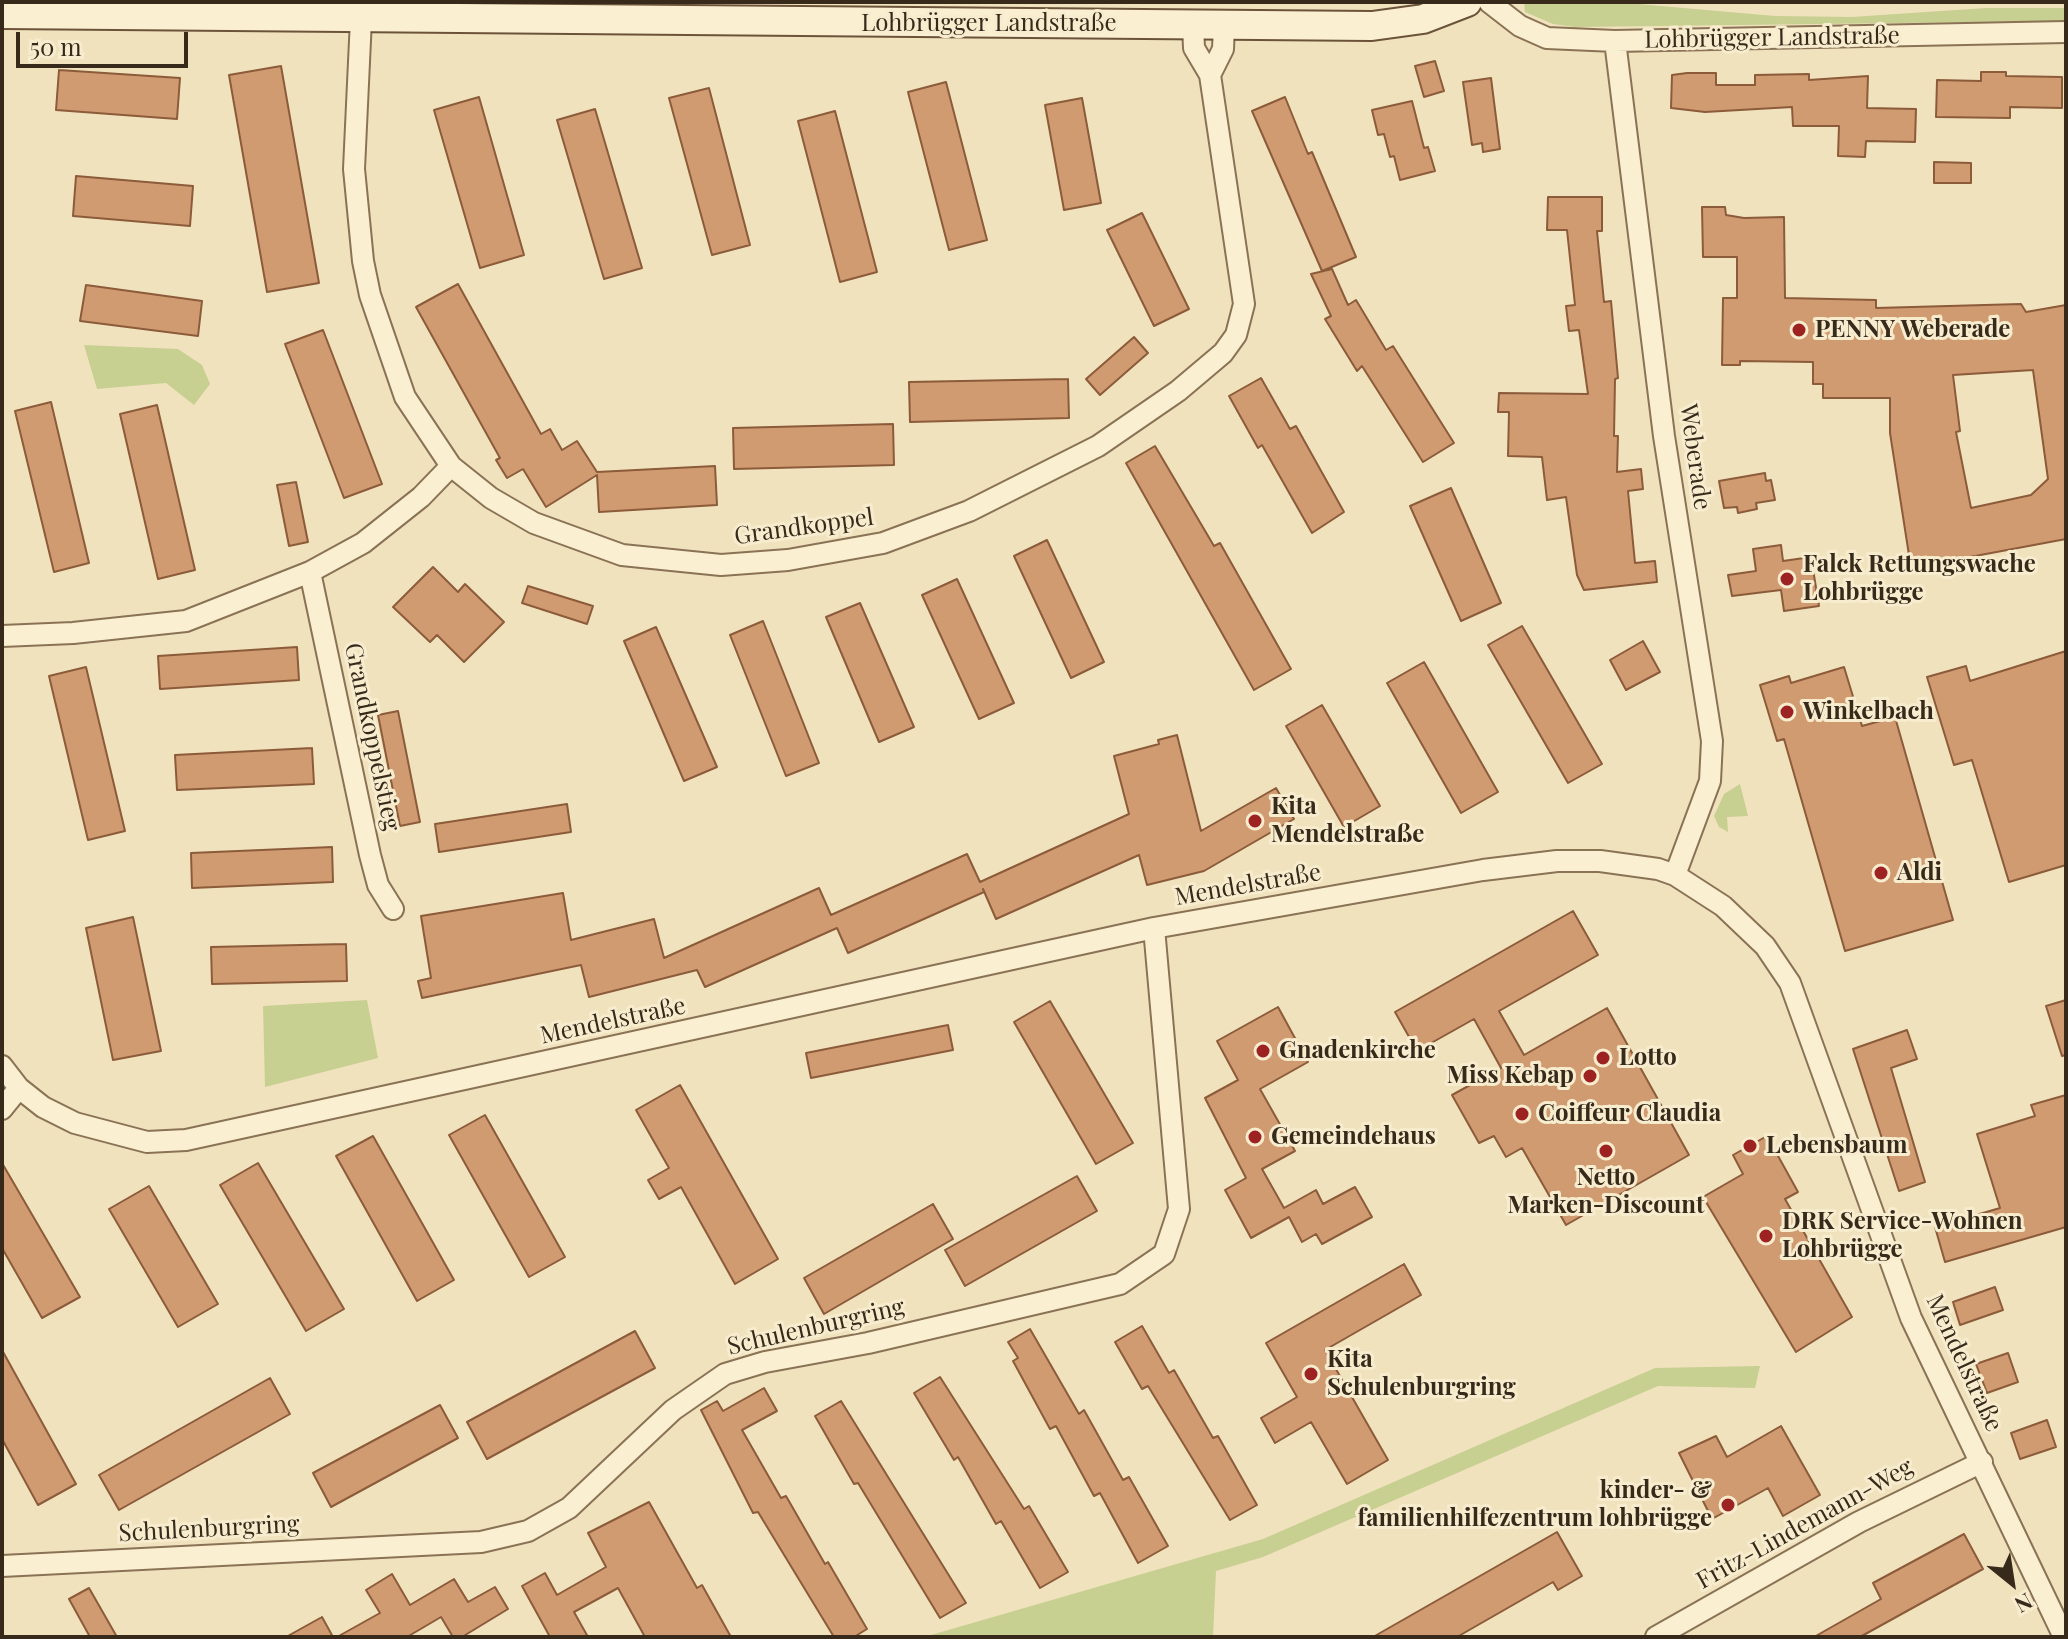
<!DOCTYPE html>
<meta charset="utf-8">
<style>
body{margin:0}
#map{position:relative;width:2068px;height:1639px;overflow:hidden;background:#f1e2be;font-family:"Playfair Display",serif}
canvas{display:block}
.frame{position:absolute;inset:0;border:4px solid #382a1b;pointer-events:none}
.north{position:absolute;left:1972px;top:1543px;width:80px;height:80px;-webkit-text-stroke:6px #f8ecce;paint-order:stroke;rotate:150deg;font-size:22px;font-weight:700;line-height:32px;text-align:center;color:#382a1b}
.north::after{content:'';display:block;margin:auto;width:28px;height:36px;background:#382a1b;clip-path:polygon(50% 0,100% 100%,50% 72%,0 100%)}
.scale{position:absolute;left:16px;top:32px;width:172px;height:36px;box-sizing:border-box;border:4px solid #382a1b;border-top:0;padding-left:10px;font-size:24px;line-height:28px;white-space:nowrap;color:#382a1b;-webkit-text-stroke:6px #f8ecce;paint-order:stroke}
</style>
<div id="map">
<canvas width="2068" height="1639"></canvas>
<div class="frame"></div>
<div class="north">N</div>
<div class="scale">50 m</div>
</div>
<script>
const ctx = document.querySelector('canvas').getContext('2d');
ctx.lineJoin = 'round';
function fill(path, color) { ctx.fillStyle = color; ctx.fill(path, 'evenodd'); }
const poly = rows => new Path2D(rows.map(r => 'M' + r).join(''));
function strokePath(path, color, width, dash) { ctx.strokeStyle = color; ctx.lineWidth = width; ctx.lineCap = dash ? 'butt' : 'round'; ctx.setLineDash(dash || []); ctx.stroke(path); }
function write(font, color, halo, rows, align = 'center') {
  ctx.font = font + ' "Playfair Display",serif'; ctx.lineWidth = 6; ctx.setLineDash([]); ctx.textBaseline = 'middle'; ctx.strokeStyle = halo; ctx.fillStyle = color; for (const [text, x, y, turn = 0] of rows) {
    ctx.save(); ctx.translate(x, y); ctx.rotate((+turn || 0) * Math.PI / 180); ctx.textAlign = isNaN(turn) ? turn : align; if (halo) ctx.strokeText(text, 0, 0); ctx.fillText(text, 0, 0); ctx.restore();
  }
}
fill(poly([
 [1524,2,1615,2,1775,16,1852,17,1986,8,2066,8,2066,21,1575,27,1553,24,1525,12],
 [84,345,178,349,202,365,210,384,194,405,166,383,97,389],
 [1740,784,1748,816,1727,817,1728,832,1719,827,1714,816,1724,794],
 [367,1000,378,1058,265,1087,263,1006],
 [1760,1366,1755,1388,1658,1386,1263,1557,1216,1571,1213,1637,924,1637,1263,1539,1655,1368]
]), '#c7cf91');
const building = poly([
 [1435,61,1444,91,1424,97,1415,66,1435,61],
 [281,66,319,283,267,292,229,75,281,66],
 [59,70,180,78,177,119,56,110,59,70],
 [1981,72,2006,72,2006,76,2062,77,2062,108,2010,107,2010,118,1936,117,1937,80,1981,81,1981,72],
 [1687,73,1716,73,1716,85,1755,85,1755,75,1809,74,1809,80,1868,76,1867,108,1916,109,1915,142,1866,141,1865,157,1838,156,1839,126,1793,126,1792,107,1705,112,1671,108,1672,75,1687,73],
 [1491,78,1500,149,1483,152,1482,143,1472,145,1463,82,1491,78],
 [946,82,987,240,949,250,908,92,946,82],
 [709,88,750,245,712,255,669,98,709,88],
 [479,97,524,255,480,268,434,110,479,97],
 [1285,97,1308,154,1312,152,1356,257,1322,271,1252,111,1285,97],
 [1082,98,1101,203,1064,210,1045,105,1082,98],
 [1412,101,1424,148,1428,147,1435,171,1400,180,1394,156,1390,157,1384,134,1378,135,1372,110,1412,101],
 [595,109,642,268,604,279,557,120,595,109],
 [835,111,877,272,840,282,798,121,835,111],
 [1934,162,1971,163,1971,183,1934,183,1934,162],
 [76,176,193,186,190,226,73,216,76,176],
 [1548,197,1602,197,1602,231,1597,231,1604,302,1611,301,1618,378,1615,379,1614,436,1618,436,1617,472,1641,469,1643,489,1628,491,1635,563,1655,561,1657,582,1584,590,1577,575,1566,497,1547,500,1542,457,1508,456,1509,412,1498,412,1499,393,1588,394,1579,330,1569,331,1566,306,1575,305,1567,230,1547,230,1548,197],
 [1702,207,1725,207,1726,215,1744,218,1784,217,1785,298,1876,300,1876,308,2021,304,2026,312,2066,305,2066,539,1911,568,1890,433,1890,398,1823,398,1823,384,1813,384,1813,362,1740,361,1740,365,1722,365,1723,298,1737,298,1737,257,1703,257,1702,207],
 [2033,370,2048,479,2031,495,1971,508,1956,432,1960,431,1953,375,2033,370],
 [1142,213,1189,309,1154,326,1107,230,1142,213],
 [1332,269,1348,305,1356,300,1386,350,1393,346,1454,443,1423,462,1362,366,1357,371,1325,319,1331,316,1311,274,1332,269],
 [458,284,541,434,550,429,562,450,577,441,597,472,715,466,717,505,599,512,597,475,546,507,523,469,507,478,496,460,500,458,416,307,458,284],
 [86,285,202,301,198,336,80,321,86,285],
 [323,330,382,484,344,498,285,344,323,330],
 [1134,337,1148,353,1100,395,1086,379,1134,337],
 [1261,378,1290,429,1296,426,1344,512,1312,533,1262,445,1258,448,1229,396,1261,378],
 [1068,379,1069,418,910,422,909,382,1068,379],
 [51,402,89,563,54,572,15,411,51,402],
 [157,405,195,570,158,579,120,414,157,405],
 [893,424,894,465,734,469,733,428,893,424],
 [1155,446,1214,546,1220,543,1291,669,1254,690,1126,463,1155,446],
 [1765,473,1766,481,1771,480,1775,500,1756,503,1757,509,1738,513,1737,507,1724,508,1719,481,1765,473],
 [296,482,308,542,289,546,277,485,296,482],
 [1451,488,1501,603,1461,621,1410,506,1451,488],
 [1047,540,1104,662,1071,678,1014,556,1047,540],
 [1781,545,1783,561,1811,557,1819,606,1784,611,1781,590,1732,596,1728,575,1756,571,1753,549,1781,545],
 [433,567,458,592,465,584,504,622,464,662,437,635,430,642,393,607,433,567],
 [957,579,1014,703,979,719,922,595,957,579],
 [528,586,593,606,587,624,522,603,528,586],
 [860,603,914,727,879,742,826,617,860,603],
 [763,621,819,763,786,776,730,635,763,621],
 [1522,626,1602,764,1568,783,1488,645,1522,626],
 [656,627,717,767,684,781,624,641,656,627],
 [1643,641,1660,672,1626,690,1610,660,1643,641],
 [297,647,299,680,160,689,158,656,297,647],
 [2066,651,2066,865,2009,882,1972,760,1954,765,1927,677,1966,666,1970,681,2066,651],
 [1424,662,1498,792,1461,813,1387,683,1424,662],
 [86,667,125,831,88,840,49,676,86,667],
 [1844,667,1862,726,1895,717,1953,920,1845,951,1784,739,1777,741,1760,685,1789,676,1791,683,1844,667],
 [1322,705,1380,806,1344,827,1286,726,1322,705],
 [398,711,420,822,400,826,378,715,398,711],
 [1177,735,1201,831,1276,788,1294,819,1204,871,1147,885,1139,855,996,919,983,889,984,892,848,953,837,928,705,987,697,970,589,997,581,965,422,998,418,981,431,978,421,916,563,893,571,940,654,919,664,958,819,888,831,915,967,854,980,882,1129,814,1114,756,1159,744,1158,740,1177,735],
 [312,748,314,784,177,790,175,755,312,748],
 [567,804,571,832,439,852,435,824,567,804],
 [332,847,333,882,192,888,191,853,332,847],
 [1573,911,1598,955,1499,1011,1524,1055,1607,1008,1689,1155,1566,1225,1522,1148,1506,1157,1494,1136,1479,1143,1452,1095,1501,1068,1474,1019,1417,1051,1395,1012,1573,911],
 [133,917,161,1051,113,1060,86,928,133,917],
 [346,944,347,981,212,984,211,947,346,944],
 [2066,1000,2066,1055,2062,1056,2046,1006,2066,1000],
 [1050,1001,1133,1143,1096,1164,1014,1022,1050,1001],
 [1278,1007,1308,1062,1260,1089,1295,1151,1262,1169,1284,1208,1316,1190,1323,1204,1355,1187,1372,1217,1322,1244,1316,1234,1302,1242,1289,1217,1251,1238,1225,1190,1246,1178,1205,1098,1238,1080,1217,1041,1278,1007],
 [948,1025,953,1050,811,1078,806,1053,948,1025],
 [1907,1030,1917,1059,1891,1068,1925,1182,1899,1191,1853,1049,1907,1030],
 [680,1085,778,1259,735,1284,681,1187,659,1199,648,1180,669,1168,636,1110,680,1085],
 [2066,1095,2066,1227,1945,1262,1935,1227,2000,1208,1977,1134,2035,1116,2031,1105,2066,1095],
 [485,1115,565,1257,529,1277,449,1135,485,1115],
 [373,1136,454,1280,417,1301,336,1156,373,1136],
 [1767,1136,1798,1192,1785,1199,1852,1317,1796,1352,1703,1197,1743,1174,1733,1155,1767,1136],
 [2,1163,80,1297,42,1318,2,1248,2,1163],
 [258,1163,344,1309,306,1331,220,1185,258,1163],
 [1077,1176,1097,1211,965,1286,945,1250,1077,1176],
 [149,1186,218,1304,178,1327,109,1209,149,1186],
 [933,1204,953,1239,824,1314,804,1278,933,1204],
 [1404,1264,1421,1295,1325,1350,1388,1460,1347,1484,1311,1422,1275,1443,1261,1418,1297,1397,1266,1343,1404,1264],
 [1995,1287,2003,1310,1960,1325,1953,1302,1995,1287],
 [1142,1326,1169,1373,1174,1370,1213,1438,1218,1436,1257,1505,1230,1520,1148,1386,1142,1389,1115,1342,1142,1326],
 [1030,1329,1079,1414,1084,1410,1123,1480,1129,1477,1168,1546,1138,1563,1100,1493,1094,1496,1056,1426,1050,1429,1013,1361,1018,1358,1008,1342,1030,1329],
 [635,1331,655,1368,487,1459,467,1422,635,1331],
 [2,1350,76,1484,38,1505,2,1439,2,1350],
 [2008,1353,2018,1382,1987,1393,1976,1364,2008,1353],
 [940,1377,1024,1509,1029,1506,1068,1572,1040,1588,1001,1521,996,1524,958,1457,954,1460,914,1393,940,1377],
 [270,1378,290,1414,119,1510,99,1475,270,1378],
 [764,1388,777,1411,742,1430,781,1498,786,1496,825,1564,828,1562,867,1629,854,1637,834,1637,758,1512,753,1513,701,1410,717,1401,723,1411,764,1388],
 [841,1401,966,1603,940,1618,858,1483,854,1484,815,1416,841,1401],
 [440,1405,458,1438,331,1507,313,1473,440,1405],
 [2047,1420,2056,1447,2020,1459,2011,1433,2047,1420],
 [1781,1426,1820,1495,1783,1516,1768,1488,1712,1519,1679,1453,1716,1436,1727,1457,1781,1426],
 [649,1502,697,1588,702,1585,731,1637,645,1637,618,1588,574,1612,588,1637,550,1637,522,1586,545,1573,557,1595,606,1567,588,1533,649,1502],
 [1557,1532,1582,1576,1558,1590,1553,1582,1457,1637,1373,1637,1557,1532],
 [1964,1534,1983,1569,1860,1637,1814,1637,1881,1599,1873,1583,1964,1534],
 [392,1574,410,1605,454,1579,468,1602,495,1587,508,1609,462,1637,453,1637,441,1617,407,1637,337,1637,380,1613,366,1590,392,1574],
 [89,1588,117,1637,90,1637,69,1599,89,1588],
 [322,1617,333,1637,286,1637,322,1617]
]);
fill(building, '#d19b71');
strokePath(building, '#8b5b3a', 2);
const street = poly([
 [1489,2,1520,26,1547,38,1615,41,2066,32],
 [361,19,354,169,363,261,370,295,405,397,451,466,491,498,534,523,622,555,721,565,788,560,883,543,969,511,1098,446,1178,391,1223,353,1236,335,1244,304,1210,75,1194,48,1193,25],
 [1615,41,1664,436,1712,741,1710,781,1675,875],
 [1210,75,1223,49,1224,25],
 [310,572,370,855,378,885,393,909],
 [2,636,73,633,186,621,310,572,363,543,421,497,451,466],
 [2,1066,19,1088,43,1107,75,1123,147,1142,186,1140,1154,928,1483,870,1557,861,1600,861,1658,869,1675,875,1723,906,1765,946,1790,983,1911,1318,2064,1637],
 [2,1109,19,1088],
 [2,1566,481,1542,528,1531,569,1508,673,1410,725,1374,765,1362,868,1343,1120,1284,1164,1254,1179,1209,1154,928],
 [1656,1637,1859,1522,1982,1462]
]);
const secondary = poly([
 [2,14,1372,26,1423,19,1467,2]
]);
strokePath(street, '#8a7255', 24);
strokePath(secondary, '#6b5339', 32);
strokePath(street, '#fbefd1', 20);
strokePath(secondary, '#fbefd1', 28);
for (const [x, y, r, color] of [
 [1799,330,8,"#9d2322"],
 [1787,579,8,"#9d2322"],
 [1787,712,8,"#9d2322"],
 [1255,821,8,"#9d2322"],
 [1881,873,8,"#9d2322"],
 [1263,1051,8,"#9d2322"],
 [1603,1058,8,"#9d2322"],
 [1590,1076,8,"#9d2322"],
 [1522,1114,8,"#9d2322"],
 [1255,1137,8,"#9d2322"],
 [1750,1146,8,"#9d2322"],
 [1606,1151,8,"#9d2322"],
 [1766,1236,8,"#9d2322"],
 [1311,1374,8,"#9d2322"],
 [1728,1505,8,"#9d2322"]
]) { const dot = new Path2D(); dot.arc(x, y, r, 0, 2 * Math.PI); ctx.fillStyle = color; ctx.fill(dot); strokePath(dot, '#f8ecce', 3); }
write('24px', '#382a1b', '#f8ecce', [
 ["Lohbrügger Landstraße",989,24],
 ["Lohbrügger Landstraße",1772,38,-1],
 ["Weberade",1695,457,82],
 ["Grandkoppel",804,527,-8],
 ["Grandkoppelstieg",372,737,78],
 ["Mendelstraße",1248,885,-10],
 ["Mendelstraße",613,1021,-12],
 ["Schulenburgring",816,1327,-13],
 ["Mendelstraße",1964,1363,65],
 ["Fritz-Lindemann-Weg",1805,1524,-29],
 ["Schulenburgring",209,1529,-3]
]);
write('bold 24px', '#382a1b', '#f8ecce', [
 ["PENNY Weberade",1815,330],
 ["Falck Rettungswache",1803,565],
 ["Lohbrügge",1803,593],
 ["Winkelbach",1803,712],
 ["Kita",1271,807],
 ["Mendelstraße",1271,835],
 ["Aldi",1897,873],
 ["Gnadenkirche",1279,1051],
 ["Lotto",1619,1058],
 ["Miss Kebap",1574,1076,"right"],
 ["Coiffeur Claudia",1538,1114],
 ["Gemeindehaus",1271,1137],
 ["Lebensbaum",1766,1146],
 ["Netto",1606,1178,"center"],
 ["Marken-Discount",1606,1206,"center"],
 ["DRK Service-Wohnen",1782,1222],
 ["Lohbrügge",1782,1250],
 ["Kita",1327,1360],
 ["Schulenburgring",1327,1388],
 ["kinder- &",1712,1491,"right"],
 ["familienhilfezentrum lohbrügge",1712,1519,"right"]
], 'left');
</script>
